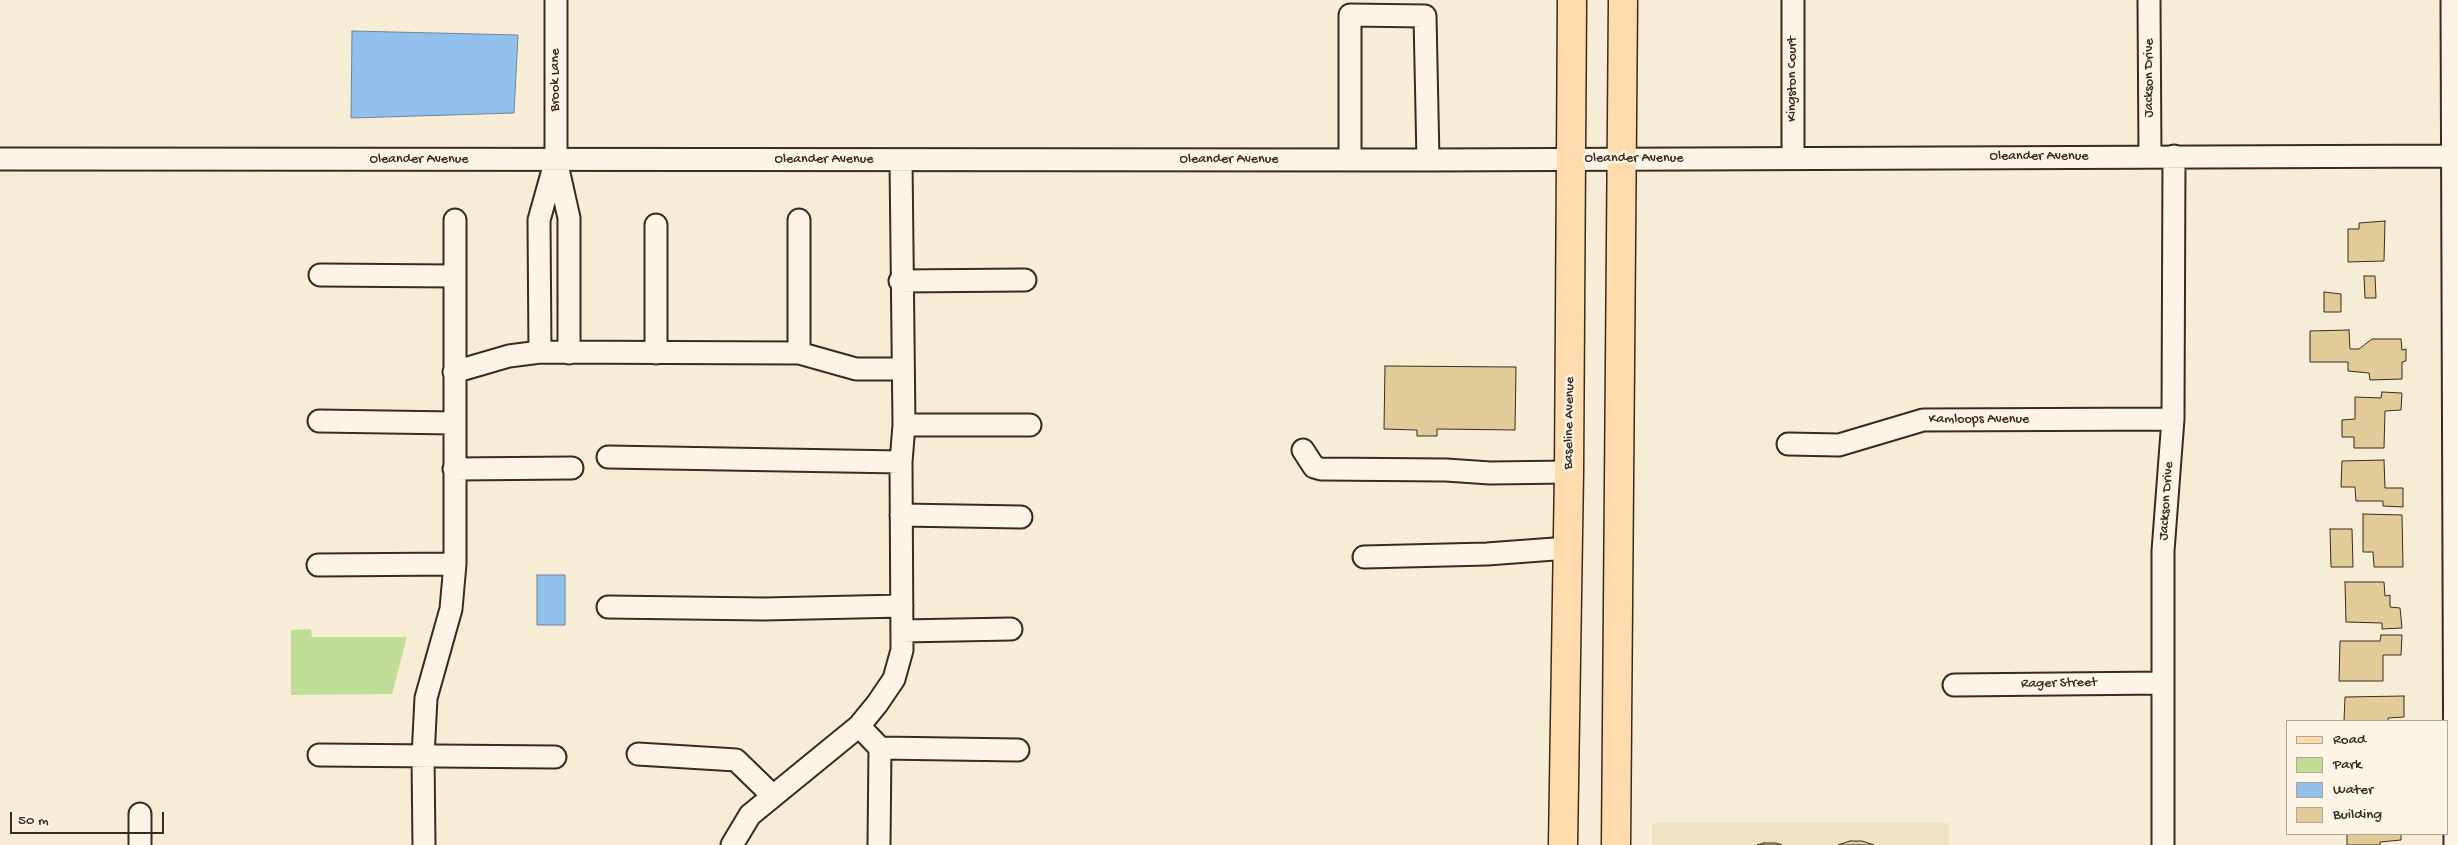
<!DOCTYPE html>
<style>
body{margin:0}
#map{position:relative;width:2458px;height:845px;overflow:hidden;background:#f7ecd6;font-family:"Gochi Hand",sans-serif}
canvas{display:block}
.legend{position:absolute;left:2286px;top:720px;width:162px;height:115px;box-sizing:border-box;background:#fcf5e5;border:1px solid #afa495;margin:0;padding:6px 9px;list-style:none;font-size:15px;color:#3b2a1e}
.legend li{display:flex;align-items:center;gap:10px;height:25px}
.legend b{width:25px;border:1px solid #afa495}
.scale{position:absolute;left:10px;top:812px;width:154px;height:22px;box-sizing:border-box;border:2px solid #3b2a1e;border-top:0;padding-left:6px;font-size:15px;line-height:18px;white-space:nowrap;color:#3b2a1e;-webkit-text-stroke:4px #fcf5e5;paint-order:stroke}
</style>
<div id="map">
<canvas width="2458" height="845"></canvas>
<ul class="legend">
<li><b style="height:6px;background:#fedbac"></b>Road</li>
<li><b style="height:14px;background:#bfdd95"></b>Park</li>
<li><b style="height:14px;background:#90c0eb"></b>Water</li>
<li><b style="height:14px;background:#e2ca99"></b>Building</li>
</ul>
<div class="scale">50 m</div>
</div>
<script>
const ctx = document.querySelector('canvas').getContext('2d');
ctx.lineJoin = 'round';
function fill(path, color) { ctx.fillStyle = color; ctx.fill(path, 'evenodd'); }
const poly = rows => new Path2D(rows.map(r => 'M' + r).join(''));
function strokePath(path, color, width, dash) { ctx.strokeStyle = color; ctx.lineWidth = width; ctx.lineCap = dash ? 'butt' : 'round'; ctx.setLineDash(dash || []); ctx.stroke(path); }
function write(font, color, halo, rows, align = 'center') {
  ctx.font = font + ' "Gochi Hand",sans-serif'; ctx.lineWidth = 5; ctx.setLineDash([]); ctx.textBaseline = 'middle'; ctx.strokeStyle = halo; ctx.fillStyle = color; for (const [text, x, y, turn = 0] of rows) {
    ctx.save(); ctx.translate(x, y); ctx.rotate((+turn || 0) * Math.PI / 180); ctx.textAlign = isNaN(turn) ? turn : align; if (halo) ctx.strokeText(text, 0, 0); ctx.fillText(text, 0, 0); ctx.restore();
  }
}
fill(poly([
 [1652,823,1949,823,1949,845,1652,845]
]), '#f1e2c4');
fill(poly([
 [311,629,312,637,407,637,392,694,291,695,291,630]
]), '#bfdd95');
const water = poly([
 [352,31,518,35,514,113,351,118,352,31],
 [537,575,565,575,565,625,537,625,537,575]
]);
fill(water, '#90c0eb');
strokePath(water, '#6e8499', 1);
const building = poly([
 [2385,221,2384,261,2348,262,2348,229,2359,229,2359,223,2385,221],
 [2364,276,2375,276,2376,298,2365,298,2364,276],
 [2324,292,2341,294,2341,312,2324,312,2324,292],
 [2349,330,2350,349,2359,349,2372,339,2401,339,2402,350,2406,349,2406,361,2402,362,2402,379,2370,380,2369,373,2348,371,2348,362,2310,362,2310,331,2349,330],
 [1385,366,1516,367,1515,430,1437,429,1437,436,1417,436,1417,430,1384,429,1385,366],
 [2382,392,2402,393,2401,410,2385,411,2384,448,2354,448,2354,437,2342,437,2342,420,2355,419,2355,397,2381,398,2382,392],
 [2384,460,2385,488,2403,488,2403,507,2383,506,2383,501,2356,501,2355,487,2341,487,2342,461,2384,460],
 [2363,514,2402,515,2403,567,2374,567,2373,552,2363,552,2363,514],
 [2330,529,2352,529,2353,567,2331,567,2330,529],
 [2345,582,2384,582,2385,596,2390,595,2390,607,2400,608,2402,628,2382,629,2382,623,2346,622,2345,582],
 [2381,635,2402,635,2401,655,2383,655,2383,681,2339,681,2340,641,2380,641,2381,635],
 [2404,696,2404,717,2388,718,2388,721,2344,721,2345,697,2404,696],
 [2347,834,2401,834,2401,840,2380,842,2380,845,2347,845,2347,834],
 [1850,841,1862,841,1874,845,1838,845,1850,841],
 [1764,843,1776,843,1782,845,1757,845,1764,843]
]);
fill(building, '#e2ca99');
strokePath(building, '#3b2a1e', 1);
const minor = poly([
 [556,0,556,160,569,218,569,353],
 [2149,0,2150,156],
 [2452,0,2455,845],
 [1793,158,1793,0],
 [0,159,1428,160,2458,156],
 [1350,160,1350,15,1425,16,1428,160],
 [799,220,799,353],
 [656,225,656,353],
 [320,275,454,276],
 [900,281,1025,280],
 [540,352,539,220,555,163],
 [454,372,509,356,540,352,799,353,856,369,903,369],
 [319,421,454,423],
 [904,425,1030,425],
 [1788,444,1839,445,1923,420,2173,419],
 [1303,450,1314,467,1321,469,1446,470,1490,473,1569,472],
 [608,457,901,462],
 [454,469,572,468],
 [901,515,1021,517],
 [1364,557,1487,554,1568,548],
 [318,565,455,564],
 [608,607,764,609,902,606],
 [902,631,1011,629],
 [1954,685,2163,683],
 [859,726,880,748,879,845],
 [880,748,1018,750],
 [638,754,736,760,772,795],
 [319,755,555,757],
 [140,814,140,845],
 [424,845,423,757,426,698,451,609,455,564,455,220],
 [732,845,750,815,859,726,877,704,894,679,902,650,901,462,904,425,901,160],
 [2163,845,2163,551,2173,419,2174,156]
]);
const major = poly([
 [1563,845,1569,472,1572,0],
 [1616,845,1623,0]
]);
strokePath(minor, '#3b2a1e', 25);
strokePath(major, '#3b2a1e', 31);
strokePath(minor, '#fcf5e5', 21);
strokePath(major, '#fedbac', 28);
write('14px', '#3b2a1e', '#fcf5e5', [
 ["Jackson Drive",2150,78,-90],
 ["Kingston Court",1793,79,-90],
 ["Brook Lane",556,80,-90],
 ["Oleander Avenue",2039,157],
 ["Oleander Avenue",1634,159],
 ["Oleander Avenue",419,160],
 ["Oleander Avenue",824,160],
 ["Oleander Avenue",1229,160],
 ["Kamloops Avenue",1979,420],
 ["Baseline Avenue",1570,423,-89],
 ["Jackson Drive",2167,501,-86],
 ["Rager Street",2059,684,-1]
]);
</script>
